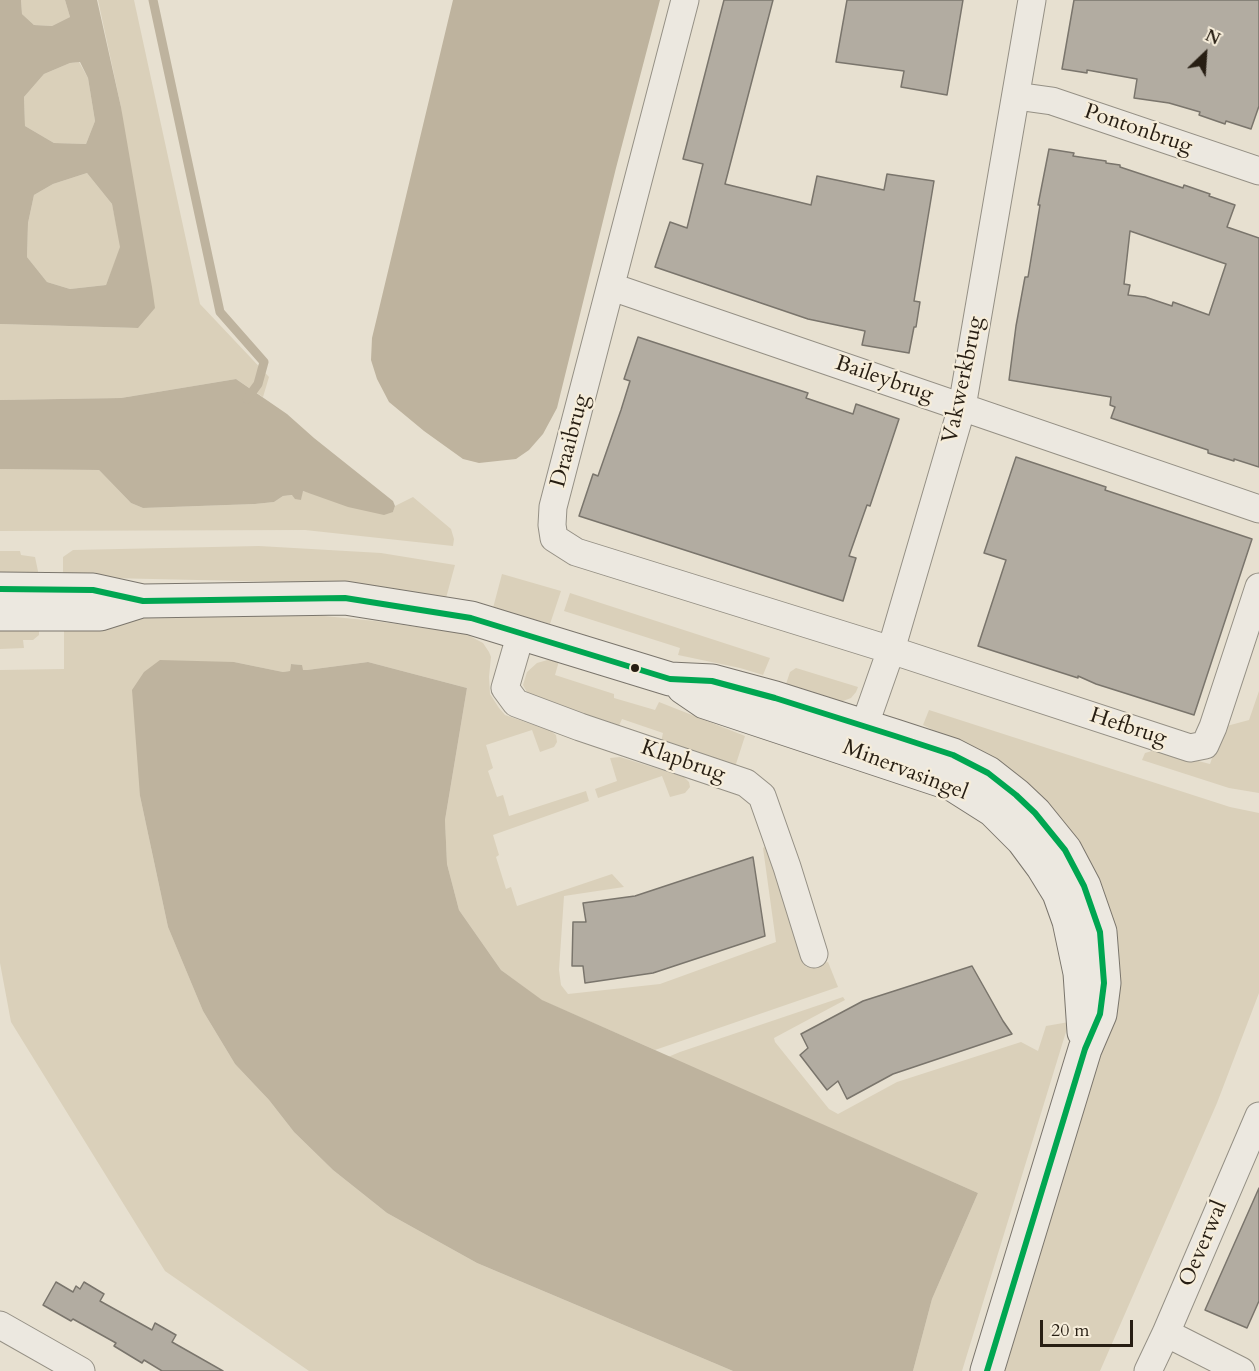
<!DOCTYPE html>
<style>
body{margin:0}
#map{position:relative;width:1259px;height:1371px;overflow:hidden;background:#e7e0d0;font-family:Cardo,serif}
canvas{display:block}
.north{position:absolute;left:1175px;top:24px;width:60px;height:60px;-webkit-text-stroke:4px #f6edda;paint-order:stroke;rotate:25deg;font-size:16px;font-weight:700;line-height:24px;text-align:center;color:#271e13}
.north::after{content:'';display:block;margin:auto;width:21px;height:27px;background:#271e13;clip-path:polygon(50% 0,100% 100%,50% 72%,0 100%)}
.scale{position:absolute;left:1040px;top:1320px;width:93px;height:27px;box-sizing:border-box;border:3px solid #271e13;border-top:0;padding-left:8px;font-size:18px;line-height:21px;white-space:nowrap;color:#271e13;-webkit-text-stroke:4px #f6edda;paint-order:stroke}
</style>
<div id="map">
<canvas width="1259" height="1371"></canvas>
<div class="north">N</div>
<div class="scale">20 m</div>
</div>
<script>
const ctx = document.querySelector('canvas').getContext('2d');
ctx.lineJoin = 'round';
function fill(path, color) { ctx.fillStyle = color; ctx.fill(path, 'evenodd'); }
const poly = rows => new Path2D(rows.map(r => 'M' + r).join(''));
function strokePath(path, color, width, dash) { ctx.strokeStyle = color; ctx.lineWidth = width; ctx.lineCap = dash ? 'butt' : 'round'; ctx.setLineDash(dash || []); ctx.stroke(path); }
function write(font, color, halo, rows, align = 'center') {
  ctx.font = font + ' Cardo,serif'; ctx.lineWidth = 4.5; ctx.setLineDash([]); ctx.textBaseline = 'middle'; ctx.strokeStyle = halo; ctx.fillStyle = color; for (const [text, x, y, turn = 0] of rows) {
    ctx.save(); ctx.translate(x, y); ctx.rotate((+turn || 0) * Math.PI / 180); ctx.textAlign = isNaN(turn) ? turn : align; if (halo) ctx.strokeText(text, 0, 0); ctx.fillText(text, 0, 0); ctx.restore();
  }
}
fill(poly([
 [21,0,65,0,70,17,52,26,34,25,22,14],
 [98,0,134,0,200,304,269,377,263,397,236,379,121,398,0,400,0,324,138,328,121,107],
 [79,62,88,78,95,121,86,144,54,143,25,126,24,97,44,74,70,63],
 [87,173,112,204,121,247,106,285,70,289,47,282,27,257,28,223,34,195,53,184],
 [0,469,99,470,131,503,143,508,255,504,274,502,283,496,293,495,301,500,302,491,393,512,395,506,413,497,451,529,454,539,453,546,305,530,0,531],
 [259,546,381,553,455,565,446,598,332,583,63,577,63,557,73,550],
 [0,551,20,551,21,555,35,557,39,576,0,581],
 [502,574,561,591,550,624,493,608],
 [570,593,770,658,763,675,740,668,678,655,680,648,564,611],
 [294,613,375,621,466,634,483,643,489,652,491,657,489,677,490,694,499,708,505,715,551,731,556,735,557,742,554,747,540,752,532,730,486,745,493,768,488,771,497,797,503,795,509,816,586,791,589,801,493,835,499,855,496,857,506,889,511,887,517,906,612,874,624,887,564,896,559,970,561,985,568,994,660,984,776,942,763,848,767,845,806,967,828,962,838,987,655,1050,541,1000,501,970,459,910,447,864,445,820,467,688,368,662,307,670,302,670,302,665,291,664,290,671,283,672,234,662,140,796,168,927,203,1011,235,1064,269,1100,294,1132,333,1170,387,1213,477,1263,733,1371,309,1371,165,1271,11,1022,0,963,0,670,64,669,64,623,130,617],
 [0,623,39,624,39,635,33,640,23,640,24,648,0,649],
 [551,659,559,661,555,675,614,694,614,698,655,710,659,702,745,736,735,767,661,742,663,733,622,719,618,728,529,696,523,685,527,672,537,663],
 [796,668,858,687,856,692,851,698,835,704,784,690,790,672],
 [1259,691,1259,793,1229,788,1142,760,1145,753,1155,750,1210,764,1223,727,1249,720],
 [929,710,1230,807,1259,813,1259,993,1217,1103,1100,1371,1005,1371,1108,1024,1111,993,948,738,923,725],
 [620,757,684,777,689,782,690,787,685,793,670,797,662,776,598,798,595,789,617,781,610,758],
 [843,997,845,1000,774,1038,775,1042,829,1109,838,1114,897,1082,1021,1042,1038,1051,1046,1026,1069,1022,962,1371,913,1371,932,1299,978,1193,668,1057,680,1052]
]), '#dad0ba');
fill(poly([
 [0,0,21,0,22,14,34,25,52,26,70,17,65,0,97,0,121,107,152,287,155,308,138,328,0,324],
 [80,62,88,78,95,121,86,144,54,143,25,126,24,97,44,74,70,63],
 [87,173,112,204,120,247,106,285,70,289,47,282,27,257,28,223,34,195,53,184],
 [453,0,660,0,616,168,557,408,543,434,529,450,516,459,479,463,463,459,424,431,389,402,377,379,371,360,372,338],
 [236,379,287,414,314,438,393,501,395,506,393,512,384,515,348,507,303,491,301,500,295,499,292,495,283,496,274,502,255,504,143,508,131,503,99,470,0,469,0,400,121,398],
 [160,660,234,662,283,672,290,671,291,664,302,665,303,670,307,670,368,662,467,688,445,820,447,864,459,910,501,970,542,1000,978,1193,932,1299,913,1371,733,1371,477,1263,387,1213,333,1170,294,1132,269,1100,235,1064,203,1011,168,927,140,796,132,690,144,672]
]), '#beb39e');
strokePath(poly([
 [153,0,220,312,264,362,258,384,247,399]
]), '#beb39e', 9);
const building = poly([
 [724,0,773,0,725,184,811,205,817,176,884,190,887,174,934,181,914,301,920,302,916,327,914,327,909,353,862,345,865,331,808,319,655,267,670,222,687,228,703,164,683,159,724,0],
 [847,0,963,0,947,95,901,87,904,71,836,62,847,0],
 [1074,0,1259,0,1259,106,1251,129,1226,121,1225,124,1199,115,1200,112,1169,103,1134,98,1137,79,1087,70,1087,73,1062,69,1074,0],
 [1049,149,1074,153,1073,156,1106,161,1106,163,1120,165,1120,167,1183,188,1184,185,1210,194,1209,196,1235,205,1227,227,1259,238,1259,467,1234,459,1234,461,1208,453,1208,450,1111,418,1115,407,1110,405,1111,397,1009,380,1016,326,1025,277,1028,277,1040,205,1038,205,1049,149],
 [1130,231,1226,264,1209,315,1173,302,1172,306,1145,297,1128,295,1130,285,1124,284,1130,231],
 [638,337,808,393,806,398,853,414,856,404,899,419,870,506,867,505,849,556,856,558,843,601,579,516,593,474,598,476,621,410,630,381,624,379,638,337],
 [1016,457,1106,487,1105,490,1252,539,1194,715,1096,684,1078,676,1078,678,978,646,1006,560,984,553,1016,457],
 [753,857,765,936,653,973,585,983,583,966,572,966,573,922,586,922,583,903,635,896,753,857],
 [972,966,1003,1021,1012,1034,893,1074,847,1099,838,1081,827,1090,800,1055,808,1048,801,1034,863,1001,972,966],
 [1259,1188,1259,1301,1247,1328,1205,1310,1259,1188],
 [56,1282,73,1292,76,1286,80,1289,84,1282,104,1294,100,1301,152,1330,155,1323,176,1335,172,1342,223,1371,162,1371,144,1360,142,1363,114,1346,116,1343,73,1319,71,1321,43,1305,56,1282]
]);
fill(building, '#b2aca1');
strokePath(building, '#7a756c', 1.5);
const street = poly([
 [685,0,553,507,552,525,554,538,576,552,891,650,1190,748,1205,745,1213,727,1259,587],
 [1016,96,1052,101,1259,171],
 [612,287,1259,509],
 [521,633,505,688,516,703,580,727,746,783,762,796,787,867,814,954],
 [858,744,891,650,962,407,1032,0],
 [0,1325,81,1371],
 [1166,1333,1241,1371],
 [1148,1371,1166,1333,1259,1116]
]);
const secondary = poly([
 [0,589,93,590,143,601,345,598,471,618,670,679,712,681,775,698,895,736,953,755,988,773,1016,795,1035,813,1065,850,1084,886,1100,932,1104,983,1100,1014,1085,1049,987,1371],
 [0,614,100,614,138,602],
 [683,687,705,702,952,784,993,810,1023,840,1043,867,1059,893,1069,921,1080,973,1084,1032]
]);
strokePath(street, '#959085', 29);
strokePath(secondary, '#7a756c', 35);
strokePath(street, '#ece8e0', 27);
strokePath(secondary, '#ece8e0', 33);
strokePath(poly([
 [0,589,93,590,143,601,345,598,471,618,670,679,712,681,775,698,895,736,953,755,988,773,1016,795,1035,813,1065,850,1084,886,1100,932,1104,983,1100,1014,1085,1049,987,1371]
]), '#00a651', 6);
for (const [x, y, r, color] of [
 [635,668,5,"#271e13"]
]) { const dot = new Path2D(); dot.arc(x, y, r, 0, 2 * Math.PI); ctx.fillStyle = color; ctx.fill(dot); strokePath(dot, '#f6edda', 2); }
write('22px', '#271e13', '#f6edda', [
 ["Pontonbrug",1138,130,19],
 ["Baileybrug",884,380,19],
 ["Vakwerkbrug",964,380,-78],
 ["Draaibrug",571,441,-75],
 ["Hefbrug",1128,728,18],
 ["Klapbrug",683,762,19],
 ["Minervasingel",905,771,21],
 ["Oeverwal",1204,1244,-67]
]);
</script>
